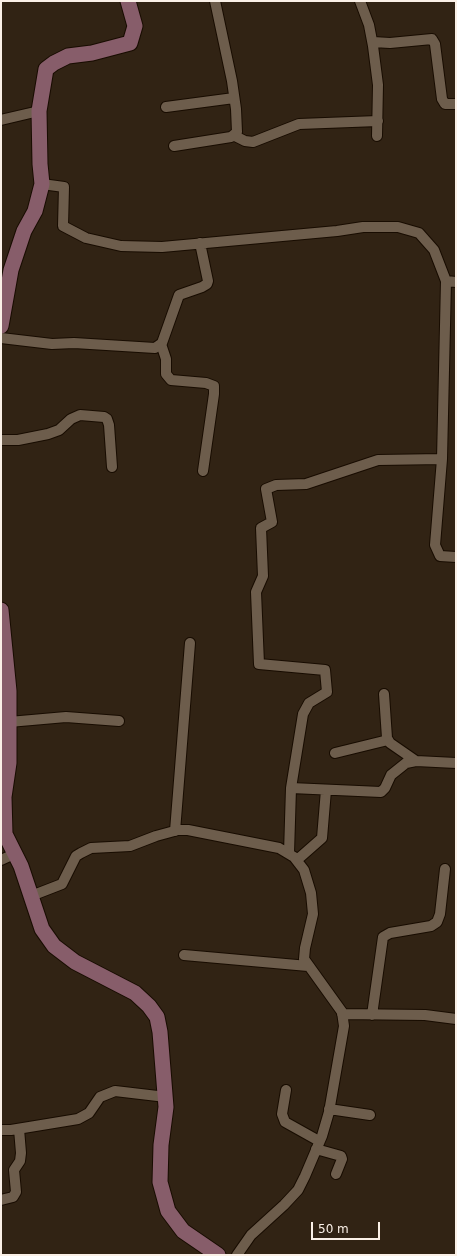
<!DOCTYPE html>
<style>
body{margin:0}
#map{position:relative;width:457px;height:1256px;overflow:hidden;background:#312314;font-family:"DejaVu Sans",sans-serif}
canvas{display:block}
.frame{position:absolute;inset:0;border:2px solid #faf0e7;pointer-events:none}
.scale{position:absolute;left:311px;top:1222px;width:69px;height:18px;box-sizing:border-box;border:2px solid #faf0e7;border-top:0;padding-left:5px;font-size:12px;line-height:14px;white-space:nowrap;color:#faf0e7;-webkit-text-stroke:3px #312314;paint-order:stroke}
</style>
<div id="map">
<canvas width="457" height="1256"></canvas>
<div class="frame"></div>
<div class="scale">50 m</div>
</div>
<script>
const ctx = document.querySelector('canvas').getContext('2d');
ctx.lineJoin = 'round';
const poly = rows => new Path2D(rows.map(r => 'M' + r).join(''));
function strokePath(path, color, width, dash) { ctx.strokeStyle = color; ctx.lineWidth = width; ctx.lineCap = dash ? 'butt' : 'round'; ctx.setLineDash(dash || []); ctx.stroke(path); }
const street = poly([
 [360,1,369,25,373,46,378,85,377,136],
 [373,42,390,43,432,39,435,44,442,99,445,104,456,104],
 [166,107,234,98],
 [1,120,39,111],
 [235,136,245,141,253,142,299,124,378,121],
 [174,146,231,137,237,132,236,109,232,81,215,1],
 [42,184,64,187,63,226,86,238,121,246,162,247,337,231,363,227,398,227,419,233,434,250,446,281,456,282],
 [446,281,442,459,435,545,440,556,456,557],
 [1,338,52,344,74,343,155,348,162,343,179,295,202,287,207,284,208,281,200,243],
 [161,344,166,359,166,374,171,380,206,383,214,386,214,394,203,471],
 [1,440,18,440,48,434,59,430,71,419,80,415,104,417,107,419,109,425,112,467],
 [384,694,387,738,390,743,416,761],
 [9,722,66,717,119,721],
 [335,753,388,740],
 [291,788,381,792,385,788,391,775,406,763,416,761,456,763],
 [175,831,190,643],
 [289,853,291,788,303,714,309,703,327,692,325,670,259,664,256,592,263,576,261,528,272,522,266,489,276,485,306,484,378,460,442,459],
 [1,860,14,854],
 [297,860,322,838,326,790],
 [31,896,62,884,76,856,81,853,91,848,130,846,156,836,178,830,188,830,279,848,294,857,304,870,311,893,313,914,305,948,304,959,342,1012,344,1026,329,1112,322,1136,305,1176,298,1190,284,1205,251,1235,237,1255],
 [184,955,308,966],
 [342,1014,425,1015,456,1019],
 [372,1015,383,937,390,933,431,926,437,922,440,914,445,869],
 [286,1090,282,1114,285,1122,319,1141],
 [329,1109,370,1115],
 [1,1130,11,1130,78,1119,89,1113,100,1097,115,1091,166,1097],
 [316,1149,341,1156,342,1159,336,1174],
 [1,1200,13,1197,16,1192,14,1170,20,1161,21,1153,19,1129]
]);
const secondary = poly([
 [1,326,11,270,24,231,35,211,42,184,40,164,39,111,46,69,54,63,68,56,92,53,130,43,135,26,128,1],
 [1,610,9,691,9,763,4,797,5,834,21,866,42,929,54,946,75,962,135,993,149,1006,157,1017,160,1032,166,1107,161,1145,160,1182,168,1211,183,1231,218,1255]
]);
strokePath(street, '#180c01', 12);
strokePath(secondary, '#180c01', 17);
strokePath(street, '#6d5d4c', 10);
strokePath(secondary, '#875d6a', 15);
</script>
